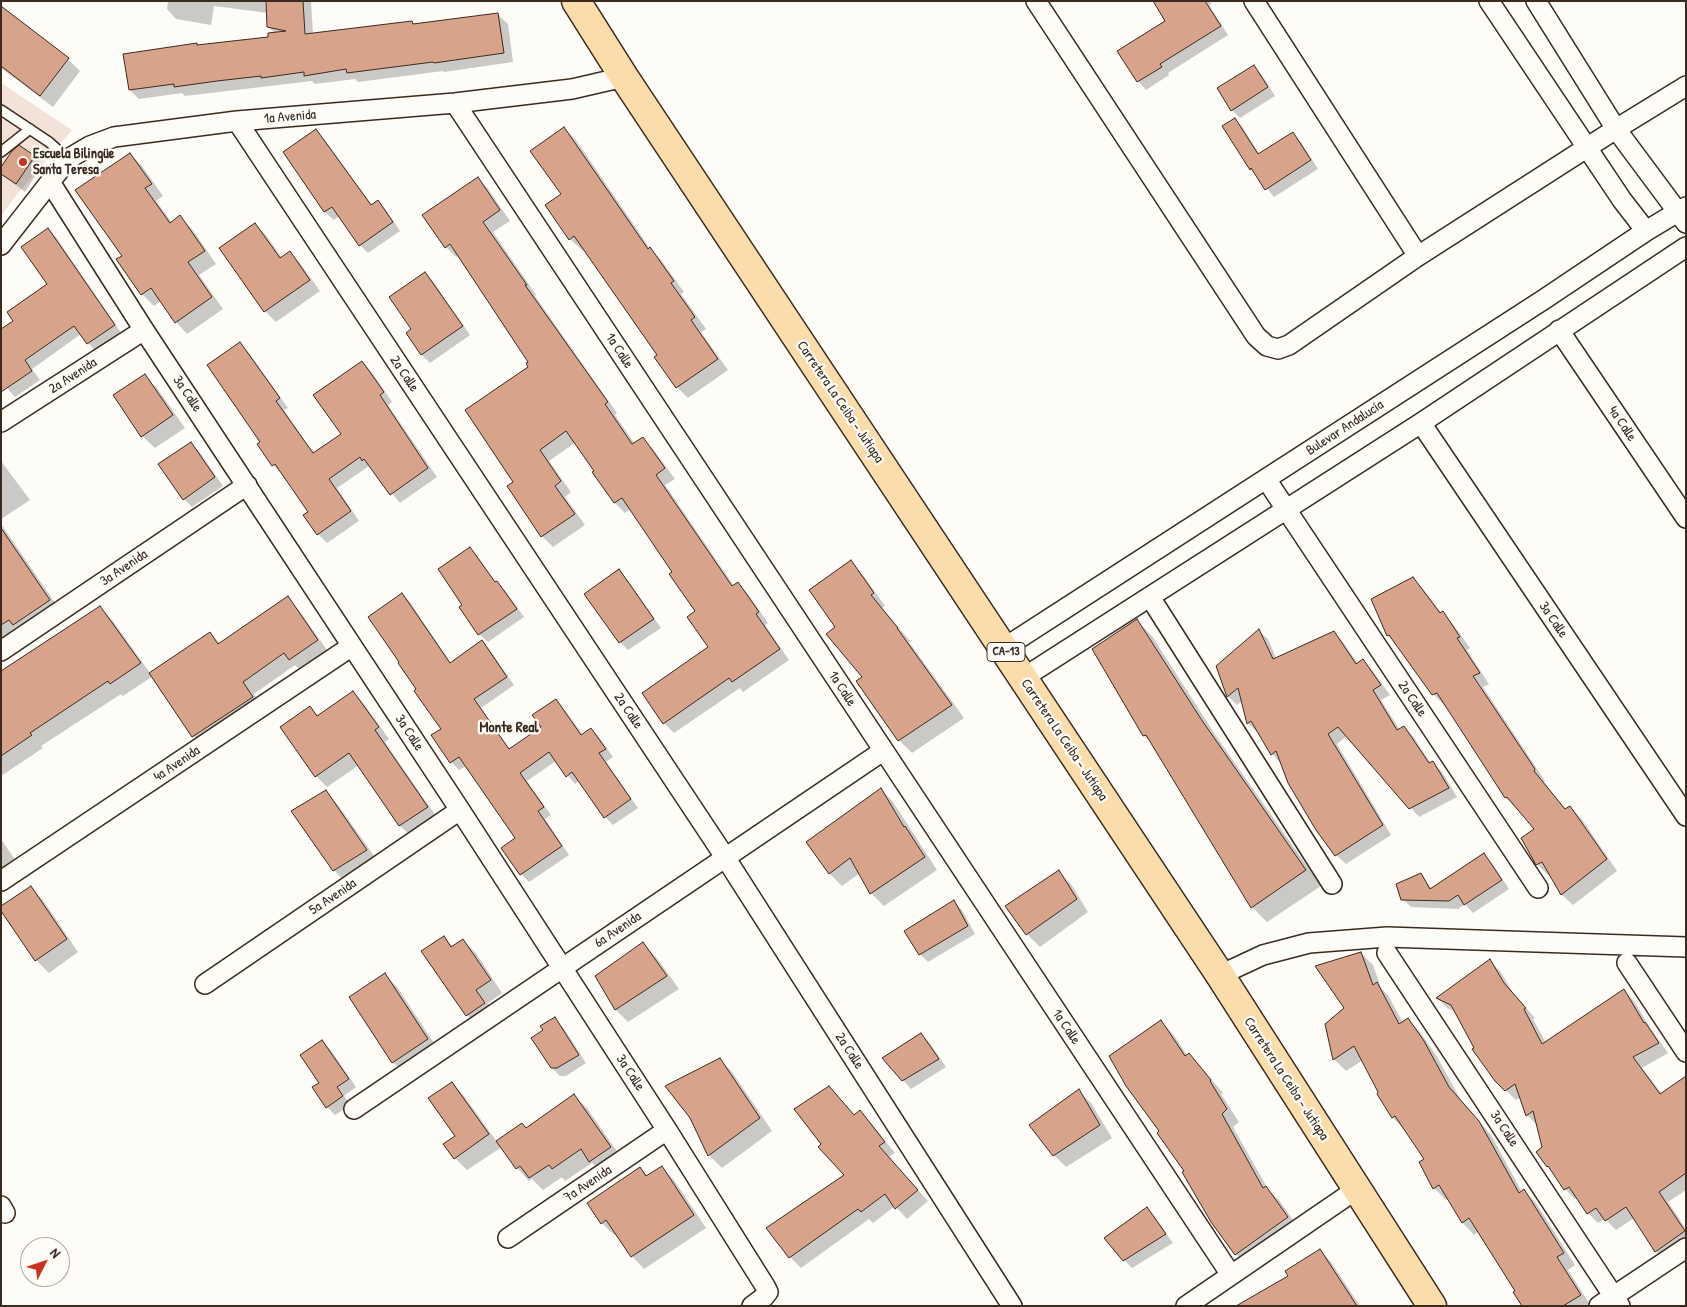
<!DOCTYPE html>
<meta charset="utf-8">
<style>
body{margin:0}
#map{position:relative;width:1687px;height:1307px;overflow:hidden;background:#fdfcf7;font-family:"Patrick Hand",sans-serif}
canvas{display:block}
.frame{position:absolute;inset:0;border:2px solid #3b2a1e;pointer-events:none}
.north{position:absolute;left:20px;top:1237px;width:50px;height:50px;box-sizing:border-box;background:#fdfcf7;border:1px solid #afa8a0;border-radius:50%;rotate:49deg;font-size:14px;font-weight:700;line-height:20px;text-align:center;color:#3b2a1e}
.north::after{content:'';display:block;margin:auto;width:18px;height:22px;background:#c8321e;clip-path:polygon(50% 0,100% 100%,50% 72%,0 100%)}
</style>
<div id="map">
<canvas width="1687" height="1307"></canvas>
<div class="frame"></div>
<div class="north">N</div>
</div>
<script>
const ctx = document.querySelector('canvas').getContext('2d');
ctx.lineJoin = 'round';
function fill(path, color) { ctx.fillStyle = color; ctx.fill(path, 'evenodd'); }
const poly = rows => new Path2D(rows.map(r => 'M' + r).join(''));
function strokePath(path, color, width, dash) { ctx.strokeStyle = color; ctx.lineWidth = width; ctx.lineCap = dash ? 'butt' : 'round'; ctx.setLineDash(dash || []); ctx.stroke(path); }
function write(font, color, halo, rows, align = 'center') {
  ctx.font = font + ' "Patrick Hand",sans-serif'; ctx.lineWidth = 4.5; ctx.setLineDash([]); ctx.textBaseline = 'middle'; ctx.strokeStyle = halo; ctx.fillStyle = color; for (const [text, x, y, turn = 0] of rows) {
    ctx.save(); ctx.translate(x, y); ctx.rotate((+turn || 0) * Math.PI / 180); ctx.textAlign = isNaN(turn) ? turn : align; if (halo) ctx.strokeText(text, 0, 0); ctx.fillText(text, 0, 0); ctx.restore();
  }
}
fill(poly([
 [1,83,72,130,17,194,1,216]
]), '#f2e2d7');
fill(poly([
 [168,1,311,1,313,34,412,22,415,25,498,15,508,24,513,62,444,72,443,71,358,82,355,79,315,84,312,81,185,96,182,93,139,99,130,90,125,55,197,44,199,46,269,38,275,33,268,27,268,13,214,6,211,25,176,19,167,9],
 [1154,1,1210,1,1211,4,1209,5,1228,35,1168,73,1169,75,1146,90,1138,81,1167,21],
 [1,8,68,59,80,71,53,107,1,68],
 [1253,66,1262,75,1275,96,1240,118,1232,110],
 [1235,119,1243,128,1260,155,1293,134,1301,142,1318,169,1274,197,1251,169],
 [564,128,576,140,651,250,661,260,684,292,681,294,706,329,701,332,728,370,688,398,677,387,658,355,584,249,582,250,570,239,547,205,562,195],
 [315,131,324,139,372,205,378,202,386,210,400,231,368,253,360,245,339,216,334,220,325,212,284,152],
 [130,154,142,166,163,196,156,201,172,223,180,217,192,229,216,264,199,275,223,309,187,334,176,322,161,301,154,306,142,294,123,256],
 [34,157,42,165,25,192,1,174],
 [478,178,488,189,510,221,493,232,536,295,535,296,617,413,615,415,635,444,643,438,653,449,675,479,665,485,734,586,738,583,748,594,768,623,765,625,789,660,743,692,740,688,674,733,664,723,710,648,697,612,674,573,631,509,625,513,615,503,576,442,549,461,571,492,565,497,585,525,553,547,542,536,509,486,515,482,530,367,529,362,459,256,456,257,446,247],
 [255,224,266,235,282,258,290,253,300,263,320,291,276,322,265,311],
 [48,229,56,237,122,334,96,352,81,334,32,369,40,380,15,397,1,381,14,322,48,285],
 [425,273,433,281,470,335,430,363,422,355,407,334,413,330],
 [240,344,249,353,288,408,284,410,314,454,342,434,362,362,371,371,392,402,388,405,437,477,400,503,369,466,337,488,359,521,327,543,318,534,310,512,283,473,282,474,273,465,262,443],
 [144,375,157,388,185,428,155,448,142,436],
 [190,443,199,451,223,486,192,507,184,499],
 [1,461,30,500,1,519],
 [1,524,62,613,1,647],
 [470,548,478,557,496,583,505,590,524,617,488,642,479,634,461,607,464,605],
 [851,562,863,575,885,606,882,608,910,641,909,642,964,718,912,753,899,740,837,628],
 [619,571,627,579,661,628,628,650,620,642],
 [1412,578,1423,589,1442,614,1453,624,1470,648,1467,650,1489,684,1483,687,1545,781,1544,782,1566,810,1570,807,1581,818,1617,871,1573,905,1562,895,1550,874,1548,875,1537,864,1536,829,1506,798,1446,705,1444,705,1433,694,1399,646,1388,636,1372,600],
 [402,594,410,602,451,663,482,642,490,650,514,685,481,708,510,750,542,728,556,701,564,709,583,735,591,729,599,737,613,757,606,762,638,808,613,825,605,817,579,781,575,784,556,761,527,781,551,815,545,819,569,855,529,882,521,874,516,838,466,766,459,770,451,762,433,736,442,729,418,690],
 [287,598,299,610,329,653,302,672,295,665,254,694,264,709,205,748,193,736,153,676,123,696,121,694,41,746,43,748,1,776,1,672,100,608,113,621,150,673,210,633,220,644],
 [1137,621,1152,636,1216,736,1321,886,1267,922,1252,907,1152,743,1144,736],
 [1258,630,1268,639,1276,658,1334,632,1343,642,1358,664,1363,660,1372,670,1390,695,1381,700,1400,730,1404,727,1413,736,1431,764,1433,763,1442,772,1457,797,1419,817,1347,736,1337,744,1391,835,1346,864,1336,855,1281,763,1272,754,1258,731,1257,732,1248,723,1242,701,1237,705,1228,696],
 [353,692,364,704,389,739,385,742,438,819,412,837,400,826,359,765,327,787,316,776,310,708,319,716],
 [881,789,893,802,937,870,884,906,871,893,860,873,842,886,830,874,807,842],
 [326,792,338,805,379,863,346,883,334,870],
 [1,839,20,867,1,880],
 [1484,855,1492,863,1509,889,1473,913,1465,904,1458,909,1411,907,1403,899,1420,874,1432,889],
 [1058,872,1071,884,1088,912,1040,947,1027,934],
 [31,888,43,900,78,952,49,973,36,960],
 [954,902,962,910,975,934,928,962,920,954],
 [444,937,453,947,463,941,476,953,502,993,488,1003,497,1016,480,1028,467,1015],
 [643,944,656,957,679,989,628,1022,616,1010,597,977],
 [1361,953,1373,965,1381,988,1388,995,1403,1023,1408,1020,1420,1032,1436,1055,1461,1100,1491,1135,1522,1192,1524,1191,1536,1203,1575,1265,1568,1270,1591,1306,1523,1306,1517,1291,1479,1231,1474,1235,1463,1223,1448,1199,1446,1200,1434,1188,1421,1163,1426,1159,1404,1129,1392,1117,1363,1060,1346,1071,1334,1059,1326,1024,1346,1008],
 [1490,961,1500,971,1514,994,1535,1018,1533,1019,1546,1043,1624,991,1634,1001,1651,1029,1668,1053,1642,1068,1662,1094,1686,1086,1686,1190,1668,1202,1686,1229,1686,1248,1666,1261,1656,1251,1634,1218,1616,1230,1605,1219,1598,1223,1588,1213,1578,1197,1575,1199,1565,1189,1544,1148,1537,1125,1527,1115,1521,1097,1516,1100,1496,1081,1475,1049,1456,1012,1447,1008,1438,998],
 [385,975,397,987,440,1052,405,1074,393,1062],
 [554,1019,563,1027,586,1063,566,1076,560,1076,552,1068,544,1031],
 [1160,1021,1173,1034,1187,1055,1189,1054,1201,1067,1223,1093,1221,1094,1239,1122,1233,1127,1269,1191,1279,1200,1300,1230,1248,1266,1236,1254,1161,1132],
 [921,1034,930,1043,946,1067,911,1089,884,1059],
 [322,1041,330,1049,356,1087,344,1096,351,1105,335,1115,327,1107,320,1083],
 [719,1059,732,1072,772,1131,722,1168,709,1155,691,1118],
 [452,1083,464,1096,497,1142,522,1125,526,1129,574,1096,587,1108,623,1160,603,1174,592,1163,565,1181,562,1177,543,1190,532,1179,529,1181,517,1168,502,1147,467,1170,455,1158,456,1137],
 [1078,1091,1091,1103,1112,1138,1066,1167,1054,1155],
 [860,1112,871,1123,895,1153,888,1157,928,1201,907,1219,895,1206,873,1223,869,1219,801,1268,790,1257,768,1228,846,1175,855,1116],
 [661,1167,674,1180,706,1228,644,1269,632,1256,617,1234,614,1235,602,1223,640,1168,648,1176],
 [1147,1209,1155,1217,1173,1243,1132,1268,1124,1260],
 [1320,1250,1331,1262,1360,1306,1237,1306,1290,1276]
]), '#0003');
const building = poly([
 [266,1,303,1,305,34,412,21,413,24,498,13,504,53,434,63,433,62,347,73,346,69,304,76,304,72,261,78,261,76,217,81,174,87,174,84,129,90,123,54,197,43,197,45,268,37,268,33,286,31,267,27,266,1],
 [1153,1,1205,1,1221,26,1160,64,1162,67,1137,82,1117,51,1165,21,1153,1],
 [1,6,69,58,40,96,1,66,1,6],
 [1254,65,1268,87,1231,111,1217,88,1254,65],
 [1235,118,1258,154,1293,132,1311,160,1265,190,1251,168,1250,170,1222,126,1235,118],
 [564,127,648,249,650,247,674,281,671,283,695,317,691,320,718,359,676,388,654,357,657,355,574,236,569,240,545,205,561,194,530,151,564,127],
 [316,129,371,205,378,200,393,222,359,246,332,207,324,212,283,152,316,129],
 [19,145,35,156,16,184,1,174,1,167,12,151,19,145],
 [130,153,152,184,145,188,170,223,180,215,205,251,188,262,212,297,175,323,151,288,141,295,116,259,122,256,75,190,130,153],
 [478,177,500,210,483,222,527,285,525,285,608,402,605,404,632,444,643,437,665,468,656,475,732,586,738,582,759,612,756,614,780,649,732,682,729,678,663,724,642,693,708,647,687,617,695,611,669,574,672,572,622,498,614,503,592,472,594,471,566,431,540,450,561,481,555,486,575,514,541,537,507,486,513,482,465,410,528,367,526,363,528,362,450,244,445,248,422,215,478,177],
 [255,223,280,258,290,251,310,280,264,312,219,248,255,223],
 [48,228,115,325,87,344,74,326,25,360,32,371,1,392,1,329,13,321,7,312,47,284,21,247,48,228],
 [425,272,463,326,421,355,406,333,411,329,389,297,425,272],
 [240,342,280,398,276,401,313,453,341,434,313,395,362,361,384,392,380,395,428,468,390,495,364,459,362,461,360,457,329,479,351,511,317,535,303,515,308,512,275,464,272,466,257,444,260,442,207,365,240,342],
 [145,374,173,415,141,437,113,395,145,374],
 [191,442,215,477,183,500,158,464,191,442],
 [1,528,50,600,13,625,9,620,1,625,1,528],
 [470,547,495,582,497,581,517,609,478,635,459,607,462,605,438,569,470,547],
 [851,560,874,593,871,595,898,628,897,628,952,705,898,741,856,681,862,677,826,634,835,627,809,590,851,560],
 [619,569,654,619,619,643,584,594,619,569],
 [1413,577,1440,613,1443,611,1460,637,1457,638,1480,673,1473,676,1535,769,1534,771,1565,809,1570,806,1607,859,1561,895,1542,862,1536,865,1521,838,1534,829,1507,797,1505,798,1437,693,1432,695,1389,635,1387,636,1371,599,1413,577],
 [402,593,450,663,482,640,507,677,474,699,509,749,541,727,532,715,556,699,581,735,591,728,606,749,599,753,631,799,604,818,572,772,566,777,549,752,520,773,544,807,538,811,562,846,520,875,501,848,515,838,459,757,450,763,431,735,441,729,414,691,416,689,398,663,399,662,368,617,402,593],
 [288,596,318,640,289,660,284,653,243,682,253,697,192,737,149,673,210,632,218,644,288,596],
 [100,606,141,663,110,684,108,681,30,733,32,735,1,756,1,671,100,606],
 [1137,619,1201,719,1306,870,1251,908,1146,735,1143,736,1092,649,1137,619],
 [1259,629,1273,659,1334,631,1356,664,1363,659,1381,685,1373,690,1397,730,1404,726,1429,763,1433,761,1449,788,1409,809,1338,727,1328,734,1383,825,1335,856,1316,830,1288,783,1276,751,1271,755,1251,721,1247,724,1238,688,1227,697,1216,666,1259,629],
 [353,691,379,727,375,730,428,807,399,826,349,753,315,777,280,727,310,706,317,716,353,691],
 [881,788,904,827,905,826,925,857,870,894,850,858,829,874,806,842,881,788],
 [326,790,367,850,333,871,291,811,326,790],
 [1484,853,1502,880,1464,905,1458,895,1449,901,1401,900,1396,884,1421,873,1430,889,1484,853],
 [1059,870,1077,899,1026,935,1005,906,1059,870],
 [31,886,67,939,35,961,1,911,1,906,31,886],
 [954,900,968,926,919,955,904,931,954,900],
 [444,936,451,947,463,939,491,980,476,990,485,1003,466,1016,421,951,444,936],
 [643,942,667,976,615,1010,595,976,643,942],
 [1361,952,1373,985,1377,982,1399,1024,1408,1018,1424,1041,1449,1087,1479,1121,1519,1193,1524,1189,1564,1253,1557,1257,1581,1295,1563,1306,1522,1306,1513,1292,1515,1291,1469,1218,1462,1223,1439,1185,1433,1189,1419,1162,1424,1159,1395,1116,1392,1118,1377,1094,1378,1092,1354,1046,1333,1060,1325,1024,1344,1008,1315,966,1361,952],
 [1490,959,1504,983,1526,1008,1524,1009,1542,1044,1624,989,1644,1023,1645,1022,1659,1043,1633,1057,1660,1094,1686,1076,1686,1173,1659,1192,1685,1231,1655,1252,1626,1207,1605,1221,1596,1208,1587,1214,1569,1187,1564,1190,1548,1166,1547,1167,1536,1152,1542,1147,1533,1111,1526,1116,1515,1084,1505,1091,1495,1081,1472,1049,1474,1048,1451,1005,1436,998,1490,959],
 [385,973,428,1039,392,1063,349,997,385,973],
 [555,1017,579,1055,557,1068,551,1068,531,1038,543,1030,540,1026,555,1017],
 [1161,1020,1185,1056,1189,1053,1211,1080,1210,1081,1227,1109,1222,1114,1263,1188,1266,1186,1288,1217,1235,1255,1211,1222,1182,1172,1184,1171,1157,1133,1159,1131,1126,1086,1109,1056,1161,1020],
 [921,1033,939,1059,902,1081,882,1058,921,1033],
 [322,1040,349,1079,337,1087,343,1096,326,1108,312,1087,319,1083,300,1055,322,1040],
 [720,1058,760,1118,708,1156,690,1118,665,1086,720,1058],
 [452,1082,489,1134,454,1159,443,1144,455,1136,428,1098,452,1082],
 [829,1086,854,1115,860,1110,885,1142,879,1146,918,1190,895,1209,885,1194,861,1212,858,1209,789,1258,766,1228,844,1175,818,1147,821,1144,794,1109,829,1086],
 [1079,1089,1100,1125,1053,1156,1029,1125,1079,1089],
 [574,1094,611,1147,589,1162,581,1149,552,1169,549,1165,529,1178,520,1166,516,1169,496,1141,522,1123,526,1128,574,1094],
 [662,1166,694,1215,631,1257,606,1220,601,1224,587,1203,640,1167,646,1176,662,1166],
 [1147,1207,1166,1234,1123,1261,1104,1238,1147,1207],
 [1320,1249,1357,1306,1236,1306,1288,1276,1285,1271,1320,1249]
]);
fill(building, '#d7a48b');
strokePath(building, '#3b2a1e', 1);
const lane = poly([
 [1,110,49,142,68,159],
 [1,152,30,129]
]);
const street = poly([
 [1036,1,1256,336,1267,346,1278,349,1289,345,1418,256,1616,129,1686,86],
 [1254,1,1418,256],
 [1489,1,1622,200,1646,231],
 [1536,1,1616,129,1686,223],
 [455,103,1231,1275],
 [237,121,725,857,1012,1306],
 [50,182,144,330,460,810,667,1130,765,1286,768,1292,764,1297,752,1306],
 [1,245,68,159,90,146,114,137,237,121,455,103,572,89,624,77],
 [1559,330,1686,518],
 [1,422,144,330],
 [1421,423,1686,816],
 [1266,479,1538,888],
 [1150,597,1332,884],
 [1004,648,1543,300,1646,231,1686,207],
 [1,651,247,485],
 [1023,678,1421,423,1686,247],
 [1,881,352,646],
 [1387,953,1620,1306],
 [1627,963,1686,1052],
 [1220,975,1263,955,1309,943,1387,937,1686,947],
 [205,984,460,810],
 [354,1109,883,751],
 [1,1206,5,1213],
 [508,1238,667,1130],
 [1186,1306,1357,1189],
 [1599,1306,1686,1248]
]);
const primary = poly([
 [576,1,624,77,1220,975,1432,1306]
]);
strokePath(lane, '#3b2a1e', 12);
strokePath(street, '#3b2a1e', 22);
strokePath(primary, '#3b2a1e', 31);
strokePath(lane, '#fdfcf7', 9);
strokePath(street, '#fdfcf7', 19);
strokePath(primary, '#faddab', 28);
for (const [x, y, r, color] of [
 [23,162,5,"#c8321e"]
]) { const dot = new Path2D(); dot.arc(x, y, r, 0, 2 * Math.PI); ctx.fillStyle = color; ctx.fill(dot); strokePath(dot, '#fdfcf7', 2); }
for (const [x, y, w] of [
 [1006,652,38]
]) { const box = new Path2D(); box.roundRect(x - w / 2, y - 9.5, w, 19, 4); ctx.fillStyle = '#fdfcf7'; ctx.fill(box); strokePath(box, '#3b2a1e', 1); }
write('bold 12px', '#3b2a1e', null, [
 ["CA-13",1006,652]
]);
write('14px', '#3b2a1e', '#fdfcf7', [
 ["1a Avenida",290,117,-5],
 ["1a Calle",619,351,57],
 ["2a Calle",404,374,56],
 ["2a Avenida",73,376,-33],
 ["3a Calle",187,394,56],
 ["Carretera La Ceiba - Jutiapa",840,402,56],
 ["4a Calle",1622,424,56],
 ["Bulevar Andalucía",1345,428,-33],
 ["3a Avenida",124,568,-34],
 ["3a Calle",1553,620,56],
 ["1a Calle",842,689,57],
 ["2a Calle",1412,699,56],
 ["2a Calle",628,711,56],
 ["3a Calle",409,733,57],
 ["Carretera La Ceiba - Jutiapa",1064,740,56],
 ["4a Avenida",177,764,-34],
 ["5a Avenida",333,897,-34],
 ["6a Avenida",618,930,-34],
 ["1a Calle",1066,1027,56],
 ["2a Calle",849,1051,57],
 ["3a Calle",630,1073,57],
 ["Carretera La Ceiba - Jutiapa",1286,1079,57],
 ["3a Calle",1504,1129,57],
 ["7a Avenida",588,1184,-34]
]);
write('bold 14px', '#3b2a1e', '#fdfcf7', [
 ["Escuela Bilingüe",33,154],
 ["Santa Teresa",33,170]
], 'left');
write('bold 15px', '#3b2a1e', '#fdfcf7', [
 ["Monte Real",509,728]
]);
</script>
